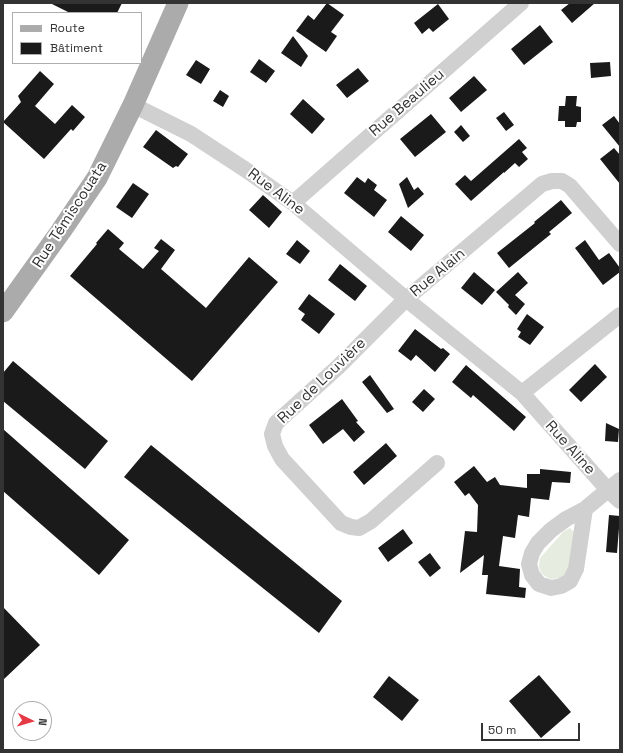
<!DOCTYPE html>
<meta charset="utf-8">
<style>
body{margin:0}
#map{position:relative;width:623px;height:753px;overflow:hidden;background:#fff;font-family:"Space Grotesk",sans-serif}
canvas{display:block}
.frame{position:absolute;inset:0;border:4px solid #333;pointer-events:none}
.legend{position:absolute;left:12px;top:12px;width:130px;height:52px;box-sizing:border-box;background:#fff;border:1px solid #adadad;margin:0;padding:5px 7px;list-style:none;font-size:12px;color:#333}
.legend li{display:flex;align-items:center;gap:8px;height:20px}
.legend b{width:20px;border:1px solid #adadad}
.north{position:absolute;left:12px;top:701px;width:40px;height:40px;box-sizing:border-box;background:#fff;border:1px solid #adadad;border-radius:50%;rotate:95deg;font-size:11px;font-weight:700;line-height:16px;text-align:center;color:#333}
.north::after{content:'';display:block;margin:auto;width:14px;height:18px;background:#e63946;clip-path:polygon(50% 0,100% 100%,50% 72%,0 100%)}
.scale{position:absolute;left:481px;top:723px;width:99px;height:18px;box-sizing:border-box;border:2px solid #333;border-top:0;padding-left:5px;font-size:12px;line-height:14px;white-space:nowrap;color:#333;-webkit-text-stroke:3px #fff;paint-order:stroke}
</style>
<div id="map">
<canvas width="623" height="753"></canvas>
<div class="frame"></div>
<ul class="legend">
<li><b style="height:5px;background:#ababab"></b>Route</li>
<li><b style="height:11px;background:#1a1a1a"></b>Bâtiment</li>
</ul>
<div class="north">N</div>
<div class="scale">50 m</div>
</div>
<script>
const ctx = document.querySelector('canvas').getContext('2d');
ctx.lineJoin = 'round';
function fill(path, color) { ctx.fillStyle = color; ctx.fill(path, 'evenodd'); }
const poly = rows => new Path2D(rows.map(r => 'M' + r).join(''));
function strokePath(path, color, width, dash) { ctx.strokeStyle = color; ctx.lineWidth = width; ctx.lineCap = dash ? 'butt' : 'round'; ctx.setLineDash(dash || []); ctx.stroke(path); }
function write(font, color, halo, rows, align = 'center') {
  ctx.font = font + ' "Space Grotesk",sans-serif'; ctx.lineWidth = 4; ctx.setLineDash([]); ctx.textBaseline = 'middle'; ctx.strokeStyle = halo; ctx.fillStyle = color; for (const [text, x, y, turn = 0] of rows) {
    ctx.save(); ctx.translate(x, y); ctx.rotate((+turn || 0) * Math.PI / 180); ctx.textAlign = isNaN(turn) ? turn : align; if (halo) ctx.strokeText(text, 0, 0); ctx.fillText(text, 0, 0); ctx.restore();
  }
}
fill(poly([
 [570,528,574,532,569,569,564,576,560,578,550,579,545,576,541,573,539,567,540,558,564,531]
]), '#e6ecdf');
fill(poly([
 [50,3,122,3,117,13,70,13],
 [327,3,344,15,331,32,337,36,326,52,296,31,308,15,314,20],
 [570,3,595,3,572,23,561,10],
 [438,4,449,19,433,32,429,28,422,34,414,23],
 [540,25,553,42,524,65,511,49],
 [293,36,308,56,301,67,281,53],
 [259,59,275,71,266,83,250,72],
 [196,60,210,69,201,84,186,75],
 [610,62,611,76,591,78,590,63],
 [358,68,369,81,347,98,336,85],
 [40,71,54,84,35,106,55,124,72,105,85,117,73,131,71,129,44,159,3,122,21,102,18,96],
 [474,76,487,90,461,112,449,98],
 [220,90,229,96,223,107,213,101],
 [566,96,577,96,576,106,581,107,581,122,577,122,576,127,565,127,565,121,558,121,559,106,565,106],
 [303,99,325,119,312,134,290,114],
 [504,112,514,125,506,131,496,118],
 [431,114,446,132,415,157,400,139],
 [614,116,620,124,620,147,602,125],
 [461,125,470,136,463,142,454,132],
 [156,130,188,154,178,167,176,166,173,168,143,147],
 [519,139,527,148,522,152,528,159,519,167,515,163,504,173,504,172,471,201,455,184,465,175,471,181],
 [614,148,620,155,620,184,600,159],
 [357,177,365,183,368,178,377,185,374,190,387,200,374,217,344,193],
 [407,177,414,190,418,187,424,194,408,208,399,184],
 [133,183,149,194,132,218,116,207],
 [263,195,282,212,269,228,249,210],
 [561,200,572,213,549,232,551,234,509,268,497,253,535,223,534,222],
 [401,216,424,235,411,251,388,232],
 [108,229,124,243,119,249,143,269,159,251,154,248,161,239,175,250,161,269,206,308,249,257,278,282,192,381,70,276,97,244,96,243],
 [297,240,310,251,300,264,286,254],
 [585,240,599,260,609,253,620,268,620,272,603,285,575,248],
 [340,264,367,286,355,301,328,280],
 [474,272,495,290,482,305,461,288],
 [518,272,528,283,515,295,525,304,516,315,508,307,509,305,496,292],
 [309,294,335,314,319,334,301,320,305,314,298,309],
 [527,314,544,327,530,345,518,337,521,332,517,329],
 [415,329,441,349,443,348,450,354,435,372,416,355,411,361,398,351],
 [13,361,108,441,85,469,3,401,3,373],
 [595,364,607,377,581,402,569,390],
 [466,365,526,417,514,431,473,395,471,398,452,382],
 [370,375,394,409,387,413,362,382],
 [424,389,435,399,423,412,412,402],
 [342,399,358,421,356,422,365,432,354,442,343,429,323,444,309,425],
 [606,423,619,429,618,442,605,441],
 [3,429,129,540,99,575,3,491],
 [386,443,397,456,364,485,353,472],
 [151,445,342,601,319,633,124,477],
 [474,466,487,482,495,477,500,485,527,488,527,474,540,474,540,469,571,472,570,483,552,482,549,500,531,498,529,517,518,515,515,538,503,536,499,566,520,569,519,587,526,588,525,598,486,594,488,575,482,575,484,555,460,573,465,531,477,532,478,505,469,493,465,496,454,482],
 [609,515,620,516,617,553,606,552],
 [403,529,413,543,388,562,378,548],
 [430,553,441,568,430,577,418,562],
 [3,607,40,645,3,680],
 [539,675,571,712,541,738,509,701],
 [389,676,419,700,402,721,373,697]
]), '#1a1a1a');
strokePath(poly([
 [133,105,191,134,246,170,293,203,406,299,338,367,276,423,272,434,275,446,282,459,341,523,351,527,359,528,371,521,437,463],
 [293,203,521,3],
 [620,244,570,186,562,181,552,181,542,184,406,299,522,393,608,490,620,501],
 [522,393,620,315],
 [585,509,576,569,570,581,561,586,551,588,539,584,532,575,529,564,532,553,538,543,551,530,566,519,585,509,620,480]
]), '#d0d0d0', 16);
strokePath(poly([
 [3,312,61,231,97,178,133,105,178,3]
]), '#ababab', 21);
write('15px', '#333', '#fff', [
 ["Rue Beaulieu",407,103,-41],
 ["Rue Aline",276,192,37],
 ["Rue Témiscouata",70,215,-57],
 ["Rue Alain",438,273,-40],
 ["Rue de Louvière",322,381,-44],
 ["Rue Aline",570,448,48]
]);
</script>
